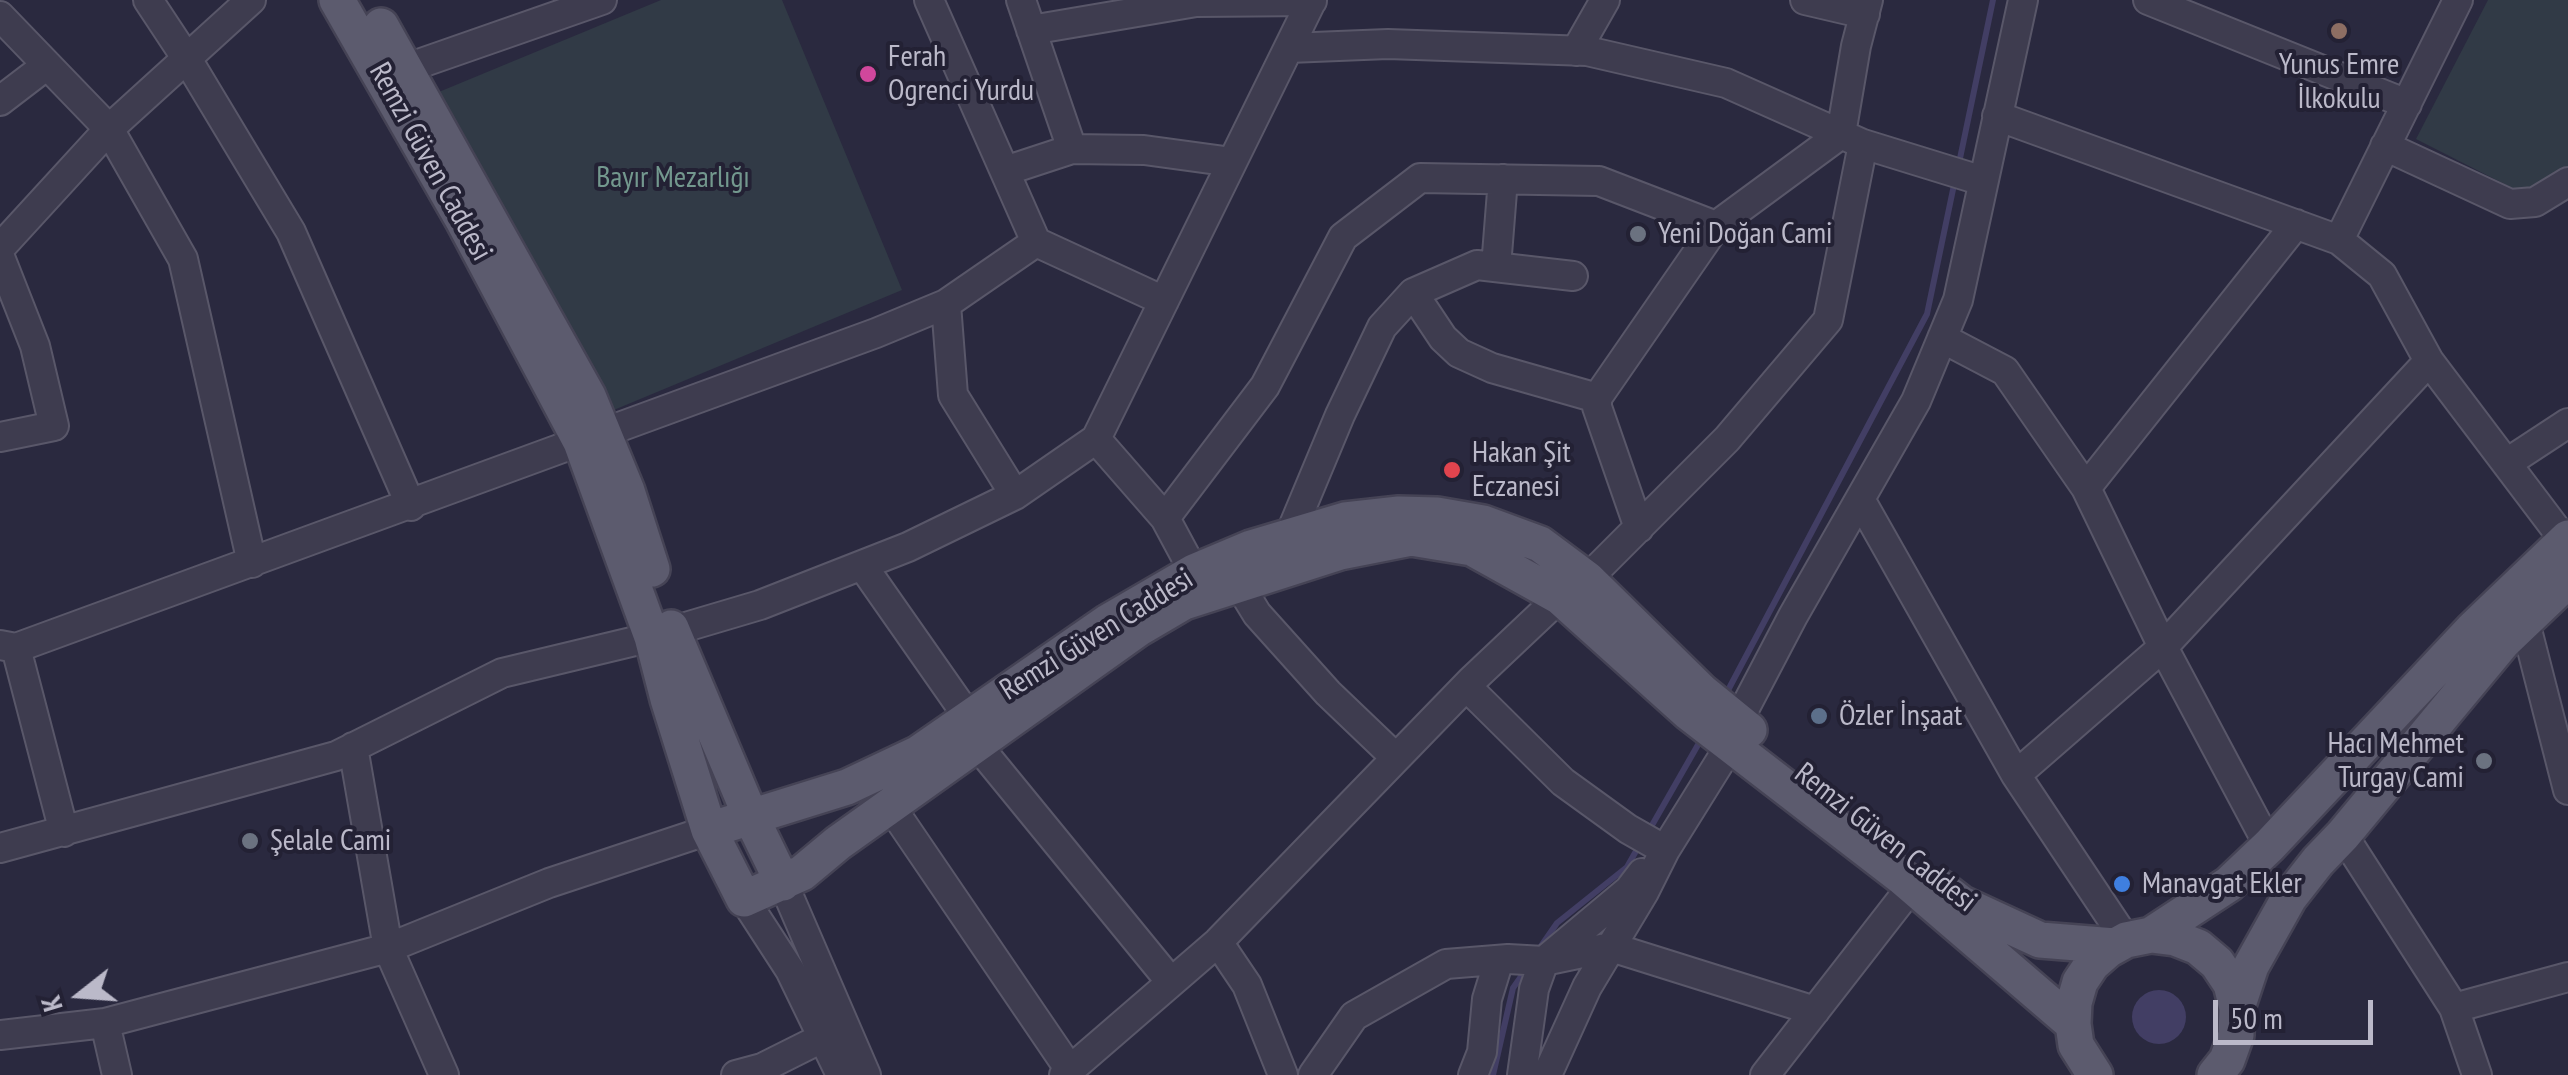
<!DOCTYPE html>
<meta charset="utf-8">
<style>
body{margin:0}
#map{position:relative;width:2568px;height:1075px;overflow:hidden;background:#2a293f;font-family:"PT Sans Narrow",sans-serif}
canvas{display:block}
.north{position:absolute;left:30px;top:945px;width:100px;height:100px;-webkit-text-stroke:8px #232134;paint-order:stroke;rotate:253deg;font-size:28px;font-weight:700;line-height:40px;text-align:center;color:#bbb9c9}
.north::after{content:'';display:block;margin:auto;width:35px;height:45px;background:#bbb9c9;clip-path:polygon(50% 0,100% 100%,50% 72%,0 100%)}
.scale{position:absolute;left:2213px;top:1000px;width:160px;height:45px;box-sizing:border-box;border:5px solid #bbb9c9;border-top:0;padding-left:12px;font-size:30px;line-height:35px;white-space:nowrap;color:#bbb9c9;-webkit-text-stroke:8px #232134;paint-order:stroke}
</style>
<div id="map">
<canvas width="2568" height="1075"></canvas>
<div class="north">K</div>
<div class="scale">50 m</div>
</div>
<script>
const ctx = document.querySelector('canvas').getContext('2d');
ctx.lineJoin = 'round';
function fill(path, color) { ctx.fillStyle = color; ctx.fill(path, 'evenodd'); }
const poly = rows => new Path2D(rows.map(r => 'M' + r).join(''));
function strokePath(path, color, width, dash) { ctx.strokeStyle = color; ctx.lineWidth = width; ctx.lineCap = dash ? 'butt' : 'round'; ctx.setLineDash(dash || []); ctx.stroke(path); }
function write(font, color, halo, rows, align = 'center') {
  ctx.font = font + ' "PT Sans Narrow",sans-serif'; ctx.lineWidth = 8; ctx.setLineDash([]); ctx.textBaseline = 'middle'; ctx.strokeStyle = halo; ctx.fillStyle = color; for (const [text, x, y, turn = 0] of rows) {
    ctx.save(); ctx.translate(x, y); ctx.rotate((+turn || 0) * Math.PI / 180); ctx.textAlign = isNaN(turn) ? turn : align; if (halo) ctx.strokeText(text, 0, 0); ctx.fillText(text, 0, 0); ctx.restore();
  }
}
fill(poly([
 [661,0,782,0,902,290,609,412,434,94],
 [2488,0,2568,0,2568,167,2526,195,2416,139]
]), '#313a46');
fill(poly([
 '2132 1017a27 27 0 1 1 54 0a27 27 0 1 1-54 0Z'
]), '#423e64');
strokePath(poly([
 [1958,168,1993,0],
 [1726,694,1927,314,1955,180],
 [1647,834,1703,736],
 [1539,949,1557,923,1627,867,1640,844],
 [1493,1075,1513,988,1527,968]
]), '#423e64', 6);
const minor = poly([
 [148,0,187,59,291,232,411,506],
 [929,0,1036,242,1164,301],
 [1021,0,1072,149],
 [1805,0,1865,14],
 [2148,0,2407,104],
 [0,16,109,129,183,259,252,563],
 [1031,30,1196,2,1312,1],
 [1289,48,1388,44,1587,51,1726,83,1863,144,1983,181],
 [1576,51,1605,0],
 [407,68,602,0],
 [0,101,47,65],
 [1997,116,2339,240,2382,275,2429,361,2565,541],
 [2385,146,2510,204,2535,202,2568,182],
 [1005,171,1072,149,1144,150,1232,162],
 [2339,240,2458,0],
 [0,248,109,129,251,0],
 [0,257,35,346,54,426,0,437],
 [1496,267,1503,179],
 [1413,293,1443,338,1459,353,1492,368,1597,398],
 [946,304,953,395,1015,495],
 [1942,338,2005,371,2086,488,2163,647,2269,846],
 [1096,439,1165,518,1194,572],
 [2507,463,2568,423],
 [2086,488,2296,224],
 [1861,501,2016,775,2126,940],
 [1165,518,1265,386,1343,237,1420,178,1599,181,1716,226],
 [1639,528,1597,407,1597,398,1716,226,1841,134,1856,46,1868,0],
 [1293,536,1294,525,1340,415,1382,327,1413,293,1477,265,1573,276],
 [862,565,969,718],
 [1587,579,1727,439,1828,320,1863,144],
 [1238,583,1257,614,1328,693,1396,758],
 [2525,622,2568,790],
 [0,645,16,648,876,333,946,304,1036,242],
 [16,648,64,832],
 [1466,686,1563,782,1628,829,1665,850],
 [978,746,1171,982],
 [353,747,388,948,444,1075],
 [2016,775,2163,647,2429,361],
 [891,807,1070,1070],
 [2343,835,2454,1008,2477,1075],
 [0,848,336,756,502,673,652,637,760,605,908,547,1015,495,1096,439,1312,0],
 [783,883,866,1075],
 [744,899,790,970,841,1075],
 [1218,942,1247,985,1283,1075],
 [2454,1008,2568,977],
 [0,1035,105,1023],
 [117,1075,105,1023,388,948,549,883,709,830],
 [736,1075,762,1068,824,1037],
 [1064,1075,1218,942,1471,681,1560,597],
 [1313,1075,1354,1016,1446,964,1508,959,1544,961,1611,947,1815,1011],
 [1473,1075,1482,1052,1487,999,1499,960],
 [1522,1075,1534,989,1544,961,1629,890,1642,873],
 [1547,1075,1587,987,1644,892,1665,850,1731,744,1738,721,1793,616,1916,401,1958,300,2023,0],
 [1765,1075,1912,886]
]);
const major = poly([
 [337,0,463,220,581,442,652,637,668,699,709,830,744,899,802,873,838,843,1138,629,1184,602,1340,552,1411,538,1472,548,1560,597,1689,713,1903,878,2073,1024],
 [381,26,588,396,627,491,652,569],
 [671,628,750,815,783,883],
 [709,830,847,787,919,753,1108,622,1194,572,1251,548,1345,520,1399,514,1437,515,1483,523,1540,544,1587,579,1701,691,1749,730],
 [1940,887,1962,904,2040,940,2115,946],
 [2151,935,2229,884,2269,846,2472,630,2568,538],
 [2237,1008,2251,966,2289,898,2318,861,2343,835,2503,642,2568,580],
 [2095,1075,2076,1045,2073,1024,2074,1003,2080,982,2092,964,2108,950,2126,940,2151,935,2175,938,2198,947,2217,963,2231,984,2237,1008,2236,1035,2227,1060,2215,1075]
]);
strokePath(minor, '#595769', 32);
strokePath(major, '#454355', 40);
strokePath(minor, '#3e3c4f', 28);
strokePath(major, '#5c5b6e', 35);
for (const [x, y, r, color] of [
 [2339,31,10,"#8d6e63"],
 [868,74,10,"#d1479c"],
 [1638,234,10,"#6b7280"],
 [1452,470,10,"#e0444e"],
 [1819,716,10,"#5c6f8a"],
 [2484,761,10,"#6b7280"],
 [250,841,10,"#6b7280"],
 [2122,884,10,"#3f7fe0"]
]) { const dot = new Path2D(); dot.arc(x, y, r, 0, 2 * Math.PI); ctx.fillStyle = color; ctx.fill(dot); strokePath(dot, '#232134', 4); }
write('30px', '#bbb9c9', '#232134', [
 ["Ferah",888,57],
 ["Ogrenci Yurdu",888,91],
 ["Yunus Emre",2339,65,"center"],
 ["İlkokulu",2339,99,"center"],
 ["Yeni Doğan Cami",1658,234],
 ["Hakan Şit",1472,453],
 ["Eczanesi",1472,487],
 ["Özler İnşaat",1839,716],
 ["Hacı Mehmet",2464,744,"right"],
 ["Turgay Cami",2464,778,"right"],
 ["Şelale Cami",270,841],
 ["Manavgat Ekler",2142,884]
], 'left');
write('30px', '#bbb9c9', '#232134', [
 ["Remzi Güven Caddesi",430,162,61],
 ["Remzi Güven Caddesi",1097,635,-32],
 ["Remzi Güven Caddesi",1885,838,38]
]);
write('30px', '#73988e', '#232134', [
 ["Bayır Mezarlığı",673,178]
]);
</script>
